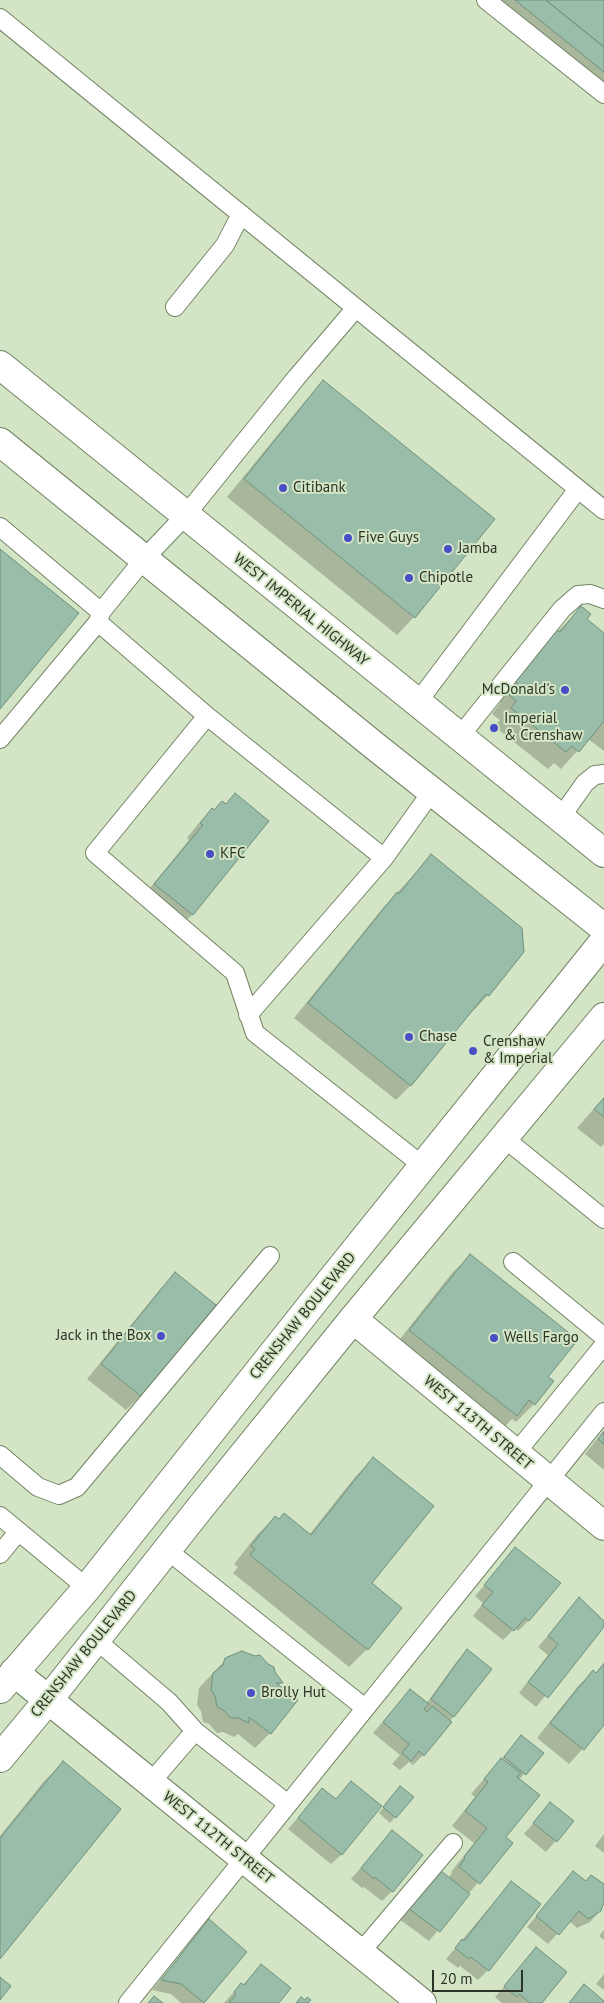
<!DOCTYPE html>
<style>
body{margin:0}
#map{position:relative;width:604px;height:2003px;overflow:hidden;background:#d3e5c4;font-family:"PT Sans",sans-serif}
canvas{display:block}
.scale{position:absolute;left:432px;top:1970px;width:91px;height:22px;box-sizing:border-box;border:2px solid #2b3326;border-top:0;padding-left:6px;font-size:15px;line-height:18px;white-space:nowrap;color:#2b3326;-webkit-text-stroke:4px #d3e5c4;paint-order:stroke}
</style>
<div id="map">
<canvas width="604" height="2003"></canvas>
<div class="scale">20 m</div>
</div>
<script>
const ctx = document.querySelector('canvas').getContext('2d');
ctx.lineJoin = 'round';
function fill(path, color) { ctx.fillStyle = color; ctx.fill(path, 'evenodd'); }
const poly = rows => new Path2D(rows.map(r => 'M' + r).join(''));
function strokePath(path, color, width, dash) { ctx.strokeStyle = color; ctx.lineWidth = width; ctx.lineCap = dash ? 'butt' : 'round'; ctx.setLineDash(dash || []); ctx.stroke(path); }
function write(font, color, halo, rows, align = 'center') {
  ctx.font = font + ' "PT Sans",sans-serif'; ctx.lineWidth = 4; ctx.setLineDash([]); ctx.textBaseline = 'middle'; ctx.strokeStyle = halo; ctx.fillStyle = color; for (const [text, x, y, turn = 0] of rows) {
    ctx.save(); ctx.translate(x, y); ctx.rotate((+turn || 0) * Math.PI / 180); ctx.textAlign = isNaN(turn) ? turn : align; if (halo) ctx.strokeText(text, 0, 0); ctx.fillText(text, 0, 0); ctx.restore();
  }
}
fill(poly([
 [476,0,604,0,604,104],
 [324,382,414,617,397,635,227,497,306,400],
 [581,608,585,619,604,634,604,751,588,739,561,769,554,763,548,769,494,726,500,720,492,714,501,702,493,696],
 [235,794,267,821,192,915,177,929,141,899,189,840,187,838,198,824,212,810,213,811,225,805],
 [431,856,523,952,488,995,474,1010,472,1009,410,1086,396,1100,294,1018,382,909],
 [604,1097,604,1144,601,1147,577,1128],
 [470,1256,546,1377,534,1404,516,1422,512,1419,498,1433,393,1348,452,1273],
 [175,1274,185,1341,191,1346,126,1410,87,1379,161,1288],
 [604,1430,604,1470,585,1454],
 [373,1459,367,1649,349,1667,233,1573,238,1567,234,1564,257,1535,275,1517,309,1535,355,1477],
 [516,1548,559,1583,528,1621,518,1631,515,1628,503,1640,473,1616,483,1603,475,1596],
 [579,1599,604,1623,604,1625,536,1707,519,1693,548,1655,538,1647],
 [467,1651,454,1716,423,1755,413,1765,409,1762,400,1770,392,1764,400,1755,373,1733,410,1690,426,1704,457,1661],
 [226,1659,273,1672,281,1683,278,1686,296,1701,270,1733,255,1748,238,1734,234,1737,223,1732,217,1733,209,1724,203,1722,201,1711,197,1705,199,1688],
 [604,1662,604,1725,569,1764,537,1738,578,1686,593,1672,595,1674],
 [516,1742,542,1753,519,1780,504,1837,511,1843,429,1941,399,1919,429,1882,448,1878,452,1873,451,1872,474,1843,452,1826,475,1797,471,1794],
 [63,1763,0,1957,0,1836,45,1780],
 [351,1782,342,1854,331,1864,288,1829,322,1790,335,1800],
 [395,1793,412,1797,390,1823,379,1813],
 [550,1804,572,1822,546,1852,524,1834],
 [392,1832,392,1891,382,1901,364,1887,362,1888,351,1879],
 [604,1834,604,1853,595,1846],
 [573,1872,586,1882,604,1885,604,1898,600,1911,590,1922,577,1928,569,1921,548,1944,527,1927],
 [511,1882,488,1970,478,1980,460,1966,458,1968,446,1959],
 [209,1921,245,1952,204,2003,181,2003,171,1994,152,1990],
 [604,1930,604,1940,599,1936],
 [536,1949,540,2003,502,2003,495,1997],
 [261,1965,277,2003,224,2003,241,1984,243,1985],
 [604,1974,604,1990,596,1984]
]), '#0003');
const building = poly([
 [515,0,546,0,604,47,604,72,515,0],
 [547,0,604,0,604,47,547,1,547,0],
 [323,380,495,519,415,618,244,479,323,380],
 [0,549,79,613,0,709,0,549],
 [581,606,591,614,587,619,604,633,604,721,579,752,572,746,566,752,511,708,516,701,509,695,518,684,510,677,551,626,560,632,581,606],
 [235,793,269,821,193,915,154,884,203,825,200,823,212,808,214,810,222,801,226,804,235,793],
 [431,854,522,928,524,952,489,996,486,994,411,1086,308,1003,397,892,399,894,431,854],
 [604,1098,604,1117,594,1109,604,1098],
 [470,1254,578,1340,548,1377,554,1381,535,1405,529,1400,517,1416,409,1330,470,1254],
 [175,1272,216,1305,187,1341,193,1346,182,1359,176,1354,142,1397,101,1364,175,1272],
 [604,1432,604,1444,598,1439,604,1432],
 [373,1457,434,1506,372,1583,402,1608,368,1650,250,1555,255,1549,251,1546,275,1516,279,1519,284,1513,311,1535,373,1457],
 [515,1547,561,1583,529,1621,525,1618,514,1631,482,1605,493,1592,484,1585,515,1547],
 [579,1597,604,1621,604,1627,548,1698,528,1682,558,1644,548,1636,579,1597],
 [467,1649,492,1669,454,1717,431,1699,467,1649],
 [242,1651,255,1656,260,1655,268,1664,274,1667,275,1672,283,1683,276,1683,298,1700,271,1734,249,1717,249,1723,238,1718,231,1718,223,1710,217,1707,215,1696,211,1690,213,1673,223,1665,225,1658,242,1651],
 [604,1664,604,1725,584,1750,550,1723,593,1670,596,1673,604,1664],
 [410,1689,429,1704,424,1709,427,1712,432,1706,452,1722,424,1756,419,1751,411,1761,402,1753,409,1744,383,1722,410,1689],
 [521,1735,544,1753,526,1775,504,1757,521,1735],
 [501,1758,521,1773,517,1777,540,1795,506,1837,513,1843,480,1884,459,1867,465,1858,464,1857,487,1828,465,1811,488,1782,484,1779,501,1758],
 [63,1761,121,1809,0,1959,0,1838,63,1761],
 [351,1781,382,1806,342,1855,298,1818,322,1788,336,1799,351,1781],
 [400,1786,414,1797,396,1818,383,1807,400,1786],
 [550,1802,574,1821,557,1842,533,1823,550,1802],
 [392,1830,423,1855,393,1892,375,1877,374,1879,361,1868,392,1830],
 [440,1870,470,1894,440,1932,409,1909,440,1870],
 [573,1871,586,1881,591,1875,604,1884,604,1902,601,1911,588,1919,579,1911,559,1935,536,1916,573,1871],
 [511,1881,541,1904,489,1971,471,1957,469,1959,455,1948,462,1939,464,1941,511,1881],
 [209,1919,247,1952,204,2003,181,1984,161,1980,209,1919],
 [536,1947,567,1972,542,2003,530,2003,519,1994,517,1997,504,1986,536,1947],
 [261,1964,291,1988,279,2003,229,2003,236,1994,234,1992,241,1983,244,1985,261,1964],
 [0,1977,11,1986,0,2000,0,1977],
 [584,1984,604,2001,604,2003,569,2003,584,1984],
 [154,1996,163,2003,148,2003,154,1996],
 [301,1997,305,2000,307,1997,311,2000,308,2003,296,2003,301,1997]
]);
fill(building, '#99bda8');
strokePath(building, '#6e917d', 1);
const service = poly([
 [486,0,604,94],
 [0,18,604,510],
 [175,307,225,245,241,214],
 [0,527,101,612],
 [98,622,207,716,95,853,235,973,255,1033,423,1166],
 [417,703,578,489],
 [207,716,384,858],
 [460,736,562,609,578,595,590,594,604,599],
 [0,739,98,622,101,612,144,559,185,516,296,378,355,309],
 [561,817,585,783,595,775,604,774],
 [248,1015,384,858,433,790],
 [504,1138,604,1219],
 [513,1262,604,1337],
 [515,1454,604,1345],
 [0,1455,38,1487,59,1495,77,1487,270,1256],
 [0,1516,87,1588],
 [167,1550,365,1708],
 [0,1554,18,1532],
 [96,1640,169,1702,195,1731,288,1804],
 [151,1782,195,1731],
 [360,1953,453,1843],
 [128,2003,604,1412]
]);
const minor = poly([
 [353,1319,604,1526],
 [14,1672,422,2003]
]);
const primary = poly([
 [0,365,604,853],
 [0,442,376,747,604,928],
 [0,1689,87,1588,320,1294,604,941],
 [0,1758,49,1699,200,1508,353,1319,604,1017]
]);
strokePath(service, '#738466', 20);
strokePath(minor, '#738466', 30);
strokePath(primary, '#738466', 30);
strokePath(service, '#fff', 18);
strokePath(minor, '#fff', 28);
strokePath(primary, '#fff', 28);
for (const [x, y, r, color] of [
 [283,488,5,"#484fc5"],
 [348,538,5,"#484fc5"],
 [448,549,5,"#484fc5"],
 [409,578,5,"#484fc5"],
 [565,690,5,"#484fc5"],
 [494,728,5,"#484fc5"],
 [210,854,5,"#484fc5"],
 [409,1037,5,"#484fc5"],
 [473,1051,5,"#484fc5"],
 [161,1336,5,"#484fc5"],
 [494,1338,5,"#484fc5"],
 [251,1693,5,"#484fc5"]
]) { const dot = new Path2D(); dot.arc(x, y, r, 0, 2 * Math.PI); ctx.fillStyle = color; ctx.fill(dot); strokePath(dot, '#d3e5c4', 2); }
write('15px', '#2b3326', '#d3e5c4', [
 ["Citibank",293,488],
 ["Five Guys",358,538],
 ["Jamba",458,549],
 ["Chipotle",419,578],
 ["McDonald's",555,690,"right"],
 ["Imperial",504,719],
 ["& Crenshaw",504,736],
 ["KFC",220,854],
 ["Chase",419,1037],
 ["Crenshaw",483,1042],
 ["& Imperial",483,1059],
 ["Jack in the Box",151,1336,"right"],
 ["Wells Fargo",504,1338],
 ["Brolly Hut",261,1693]
], 'left');
write('15px', '#2b3326', '#d3e5c4', [
 ["WEST IMPERIAL HIGHWAY",301,610,39],
 ["CRENSHAW BOULEVARD",303,1316,-51],
 ["WEST 113TH STREET",478,1423,40],
 ["CRENSHAW BOULEVARD",84,1654,-51],
 ["WEST 112TH STREET",218,1838,39]
]);
</script>
